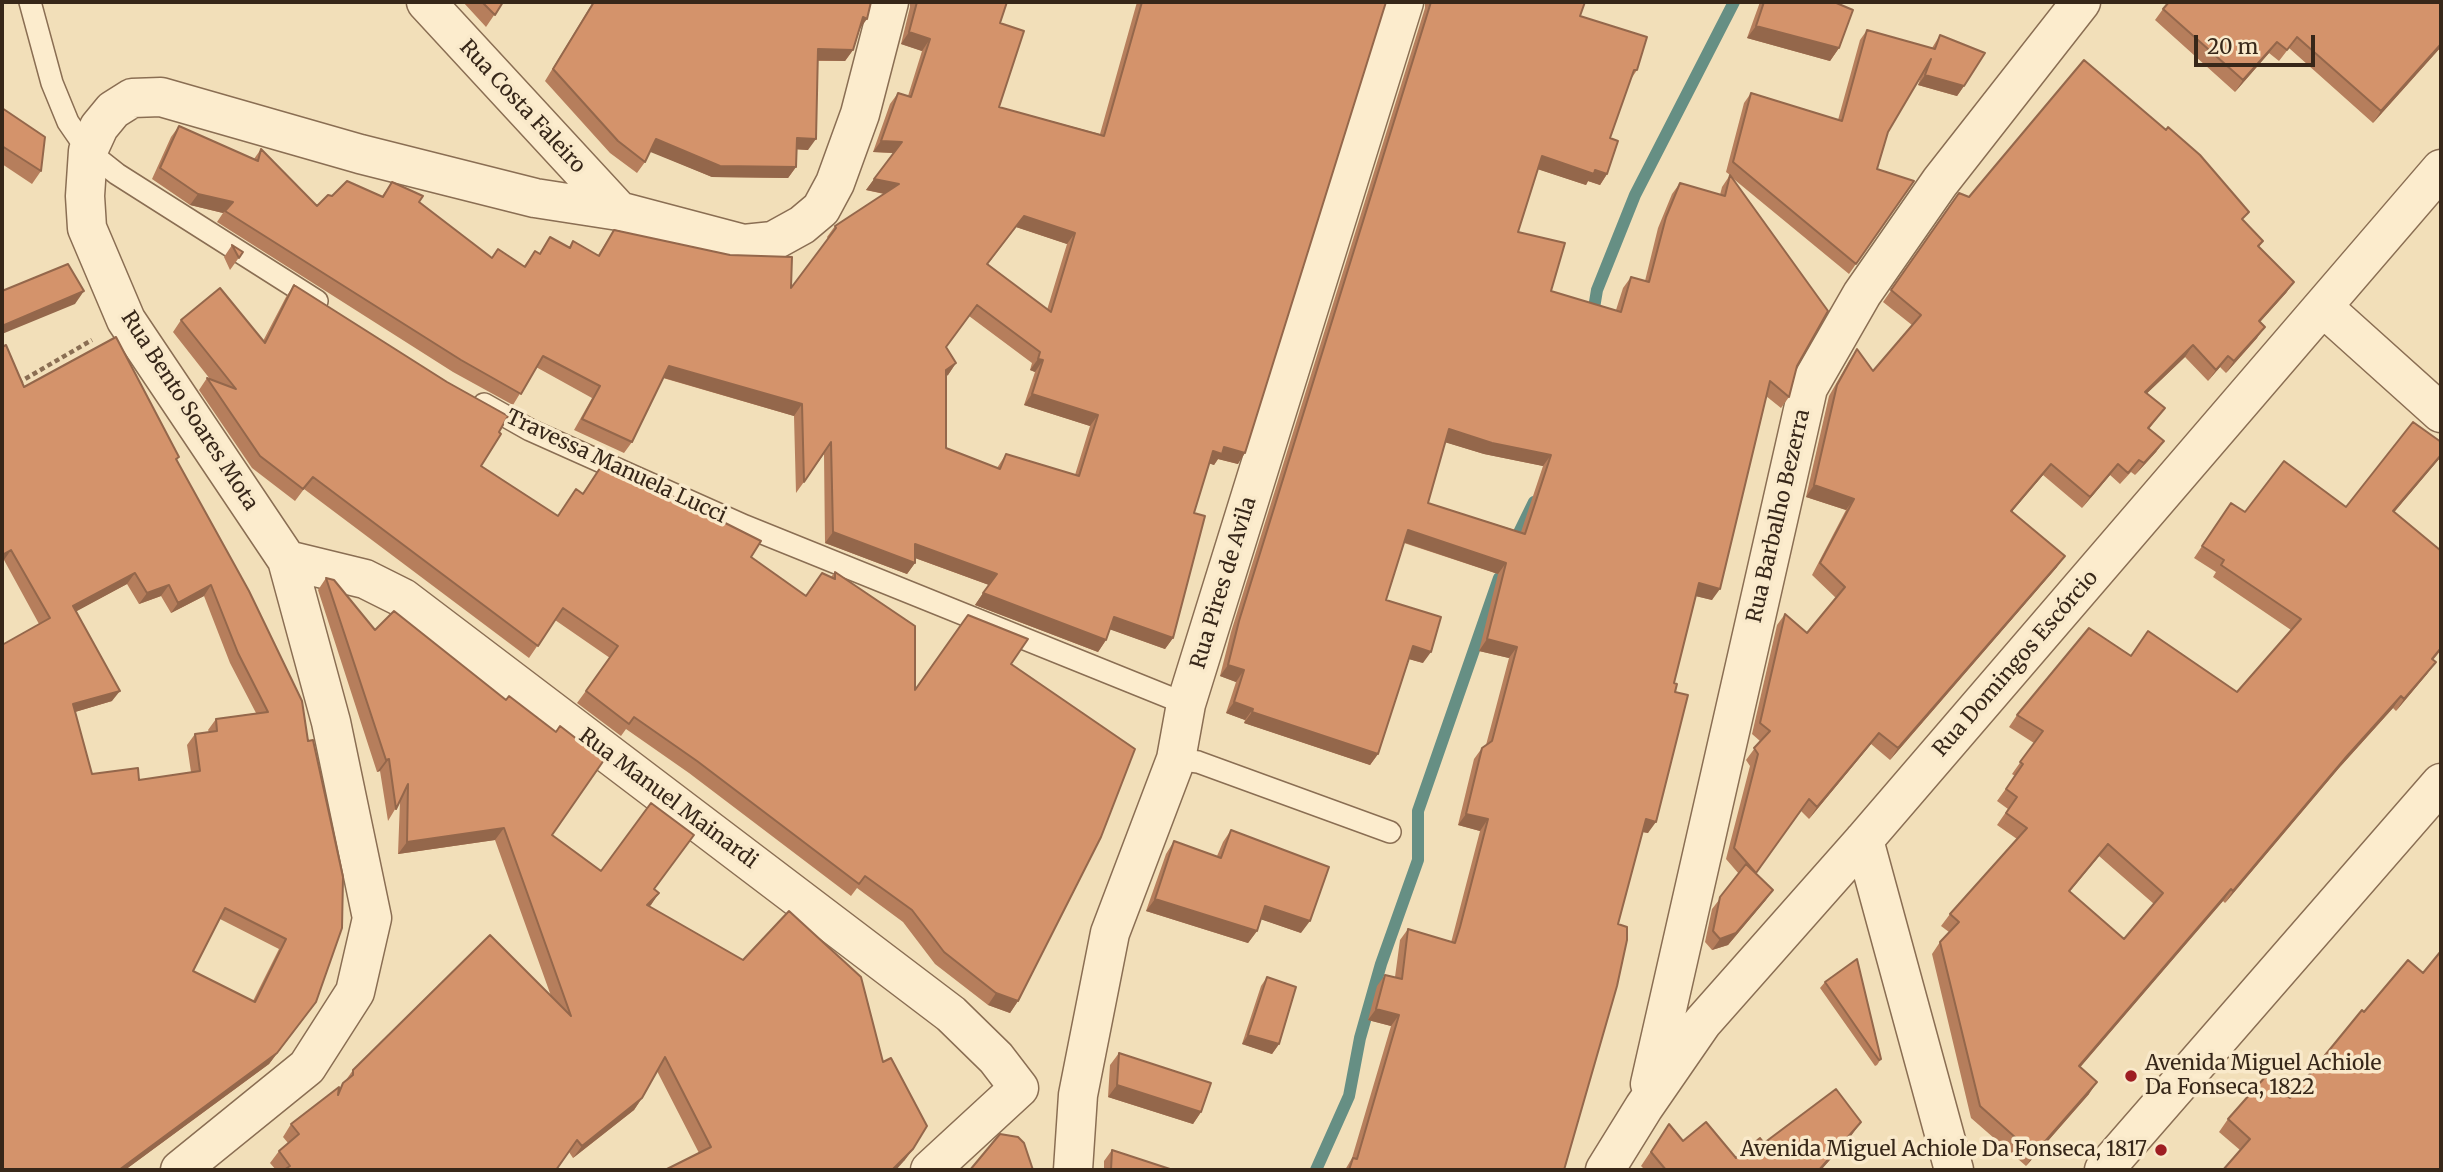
<!DOCTYPE html>
<meta charset="utf-8">
<style>
body{margin:0}
#map{position:relative;width:2443px;height:1172px;overflow:hidden;background:#f2dfb9;font-family:Merriweather,serif}
canvas{display:block}
.frame{position:absolute;inset:0;border:4px solid #372719;pointer-events:none}
.scale{position:absolute;left:2194px;top:35px;width:121px;height:32px;box-sizing:border-box;border:4px solid #372719;border-top:0;padding-left:9px;font-size:21px;line-height:24px;white-space:nowrap;color:#372719;-webkit-text-stroke:5px #f9e9ca;paint-order:stroke}
</style>
<div id="map">
<canvas width="2443" height="1172"></canvas>
<div class="frame"></div>
<div class="scale">20 m</div>
</div>
<script>
const ctx = document.querySelector('canvas').getContext('2d');
ctx.lineJoin = 'round';
const poly = rows => new Path2D(rows.map(r => 'M' + r).join(''));
function strokePath(path, color, width, dash) { ctx.strokeStyle = color; ctx.lineWidth = width; ctx.lineCap = dash ? 'butt' : 'round'; ctx.setLineDash(dash || []); ctx.stroke(path); }
function fill(path, color) { ctx.fillStyle = color; ctx.fill(path, 'evenodd'); }
function write(font, color, halo, rows, align = 'center') {
  ctx.font = font + ' Merriweather,serif'; ctx.lineWidth = 7; ctx.setLineDash([]); ctx.textBaseline = 'middle'; ctx.strokeStyle = halo; ctx.fillStyle = color; for (const [text, x, y, turn = 0] of rows) {
    ctx.save(); ctx.translate(x, y); ctx.rotate((+turn || 0) * Math.PI / 180); ctx.textAlign = isNaN(turn) ? turn : align; if (halo) ctx.strokeText(text, 0, 0); ctx.fillText(text, 0, 0); ctx.restore();
  }
}
strokePath(poly([
 [1592,320,1597,290,1635,195,1734,2],
 [1513,545,1534,502],
 [1316,1170,1349,1096,1360,1038,1381,964,1418,860,1418,811,1499,578]
]), '#668f84', 12);
const service = poly([
 [30,2,52,83,68,122,88,151,117,174,317,301],
 [484,404,530,430,745,526,1186,704],
 [1176,759,1198,762,1390,832]
]);
const minor = poly([
 [426,2,619,211],
 [2323,307,2441,413],
 [287,560,365,579,403,598,951,1014,996,1058,1019,1088],
 [1864,840,1954,1170],
 [1650,1084,1808,388,1862,294,1940,182,2081,2],
 [180,1170,307,1067,355,992,372,918,331,722,287,560,126,320,87,228,85,196,88,151,99,127,113,110,132,98,161,97,360,154,535,198,619,211,744,244,773,241,802,225,821,209,835,183,860,114,889,2],
 [930,1170,1019,1088],
 [1073,1170,1078,1095,1110,933,1176,759,1186,704,1404,2],
 [1605,1170,1644,1107,1702,1023,1864,840,2441,169]
]);
const tertiary = poly([
 [2104,1170,2441,783]
]);
strokePath(service, '#8a6e53', 24);
strokePath(minor, '#8a6e53', 41);
strokePath(tertiary, '#8a6e53', 41);
strokePath(poly([
 [18,383,92,340]
]), '#8a6e53', 4.5, [5, 3.5]);
strokePath(service, '#fceccd', 21);
strokePath(minor, '#fceccd', 38);
strokePath(tertiary, '#fceccd', 38);
fill(poly([
 [463,2,503,2,486,27],
 [593,2,871,2,860,29,853,50,845,61,818,61,808,150,797,149,796,167,788,178,712,177,650,151,645,162,637,173,610,153,545,81],
 [910,2,1007,2,1000,23,999,107,1100,134,1137,2,1386,2,1238,464,1218,459,1214,465,1209,463,1194,513,1173,638,1165,649,1110,629,1106,640,1098,652,975,605,989,585,915,558,915,563,907,574,825,543,824,454,796,493,794,416,663,378,632,442,624,453,574,430,592,398,536,367,513,405,453,372,217,222,223,213,190,205,152,179,171,137,179,126,254,159,261,149,317,206,332,196,382,196,392,182,492,258,524,266,535,251,539,254,550,237,569,247,573,241,598,255,614,230,791,288,828,239,827,237,835,226,884,194,866,190,894,153,873,152,890,104,898,93,908,96,922,51,901,44,910,7],
 [1016,227,1067,244,1047,310,988,264],
 [969,316,1032,363,1030,370,1035,372,1024,405,1090,426,1075,475,1006,454,997,468,946,448,946,376,948,375,956,363,946,347],
 [1425,2,1585,2,1580,16,1637,70,1631,79,1610,138,1607,174,1600,185,1588,181,1586,185,1538,169,1518,232,1551,291,1616,310,1623,288,1631,277,1645,281,1658,228,1672,194,1680,183,1720,195,1722,187,1730,175,1726,172,1744,103,1751,93,1838,120,1860,40,1867,30,1932,48,1940,35,1964,86,1957,96,1918,85,1922,74,1888,132,1877,169,1914,181,1849,274,1730,176,1797,366,1789,397,1781,408,1766,396,1712,600,1696,596,1674,683,1675,692,1648,833,1642,832,1618,924,1564,1170,1345,1170,1352,1158,1391,1026,1368,1020,1377,986,1385,975,1395,977,1400,940,1408,929,1451,942,1452,939,1480,831,1458,825,1474,759,1482,748,1486,745,1509,658,1479,651,1498,574,1404,543,1386,600,1423,663,1409,659,1378,754,1370,765,1244,723,1245,720,1226,713,1236,682,1220,676,1231,632,1425,8],
 [1445,442,1484,454,1543,466,1521,532,1428,503],
 [1760,2,1834,2,1839,48,1830,61,1747,38],
 [2441,2,2441,47,2373,123,2289,48,2279,61,2269,53,2235,92,2155,20,2163,9],
 [2,108,41,171,32,184,2,164],
 [1959,193,1969,197,2243,221,2263,241,2259,247,2294,282,2286,293,2260,322,2257,338,2226,373,2220,367,2208,381,2185,357,2147,393,2165,408,2149,429,2164,441,2156,452,2135,475,2131,472,2120,484,2110,475,2082,508,2043,475,2012,511,2057,567,1890,760,1871,744,1809,819,1801,811,1756,873,1773,890,1765,901,1728,945,1712,950,1705,942,1712,909,1739,874,1726,859,1750,766,1746,760,1760,741,1752,734,1777,625,1785,614,1807,633,1836,598,1812,575,1846,510,1806,497,1829,396,1849,361,1857,349,1873,371,1912,325,1883,302],
 [232,245,243,252,230,270,224,257],
 [294,285,481,466,558,516,583,493,604,462,751,557,806,596,831,577,835,572,915,690,1011,664,1018,1001,1010,1013,988,1005,935,964,903,922,857,888,851,896,689,773,626,729,621,736,577,703,610,658,555,620,529,658,304,489,295,501,252,468,199,390,207,378,210,379,173,332,181,320,263,341,286,297],
 [2,347,24,387,179,457,177,460,302,701,308,1013,269,1064,125,1170,39,624,4,560,2,562],
 [127,584,139,604,161,596,171,613,204,596,230,663,256,713,216,719,208,730,209,732,195,734,187,745,191,772,139,780,92,774,75,712,112,701,76,611],
 [220,919,279,949,253,1001,193,971],
 [2441,442,2441,456,2394,512,2440,550,2441,549,2441,650,2433,660,2427,674,2396,711,2393,708,2339,768,2225,903,2223,901,2080,1067,2089,1094,2026,1166,1971,1118,1932,954,1940,942,1949,932,1941,926,1950,914,2017,839,1997,825,2008,809,1997,801,2015,776,2012,774,2034,743,2009,727,2017,715,2131,656,2237,692,2291,630,2213,577,2216,572,2194,558,2231,503,2245,512,2346,507],
 [2099,856,2154,904,2124,939,2069,892],
 [326,578,375,630,552,835,601,871,654,889,659,893,649,907,883,1062,913,1149,904,1161,699,1153,657,1071,642,1098,634,1110,573,1158,569,1152,556,1170,276,1170,270,1163,279,1151,288,1143,283,1137,291,1124,339,1090,353,1070,551,996,495,840,398,854,400,801,388,821,380,771,377,772,318,590],
 [1231,830,1301,933,1261,919,1257,931,1248,943,1146,911,1166,854,1174,841,1217,856,1223,842],
 [2423,973,2441,1170,2240,1150,2219,1132,2228,1119,2290,1098,2364,1012],
 [1267,977,1279,1044,1272,1054,1242,1044,1261,986],
 [1825,982,1881,1059,1877,1065,1875,1066,1820,988],
 [1119,1053,1201,1112,1193,1124,1108,1097,1110,1065],
 [1669,1124,1683,1141,1736,1158,1764,1143,1851,1136,1821,1170,1645,1170,1641,1166],
 [1112,1150,1173,1170,1104,1170,1104,1161]
]), '#b67e5c');
fill(poly([
 [863,17,867,19,859,30],
 [1756,26,1839,48,1830,61,1747,38],
 [909,32,930,39,922,51,901,44],
 [2277,42,2269,53,2235,92,2243,80],
 [2441,44,2441,47,2373,123,2381,111],
 [818,49,853,50,845,61,810,60],
 [1925,75,1964,86,1957,96,1918,85],
 [797,138,816,139,808,150,789,149],
 [656,139,796,167,788,178,712,177,648,151],
 [881,141,902,142,894,153,873,152],
 [1542,156,1607,174,1600,185,1588,181,1586,185,1534,168],
 [874,179,899,184,891,195,866,190],
 [198,194,233,202,223,213,190,205],
 [1024,216,1075,233,1067,244,1016,227,979,275],
 [2294,282,2286,293,2251,332,2259,321],
 [84,291,75,304,2,334,2,326],
 [2265,327,2257,338,2226,373,2234,361],
 [2193,345,2185,357,2137,403,2145,392],
 [2228,356,2220,367,2208,381,2216,370],
 [1038,359,1043,360,1035,372,1030,370],
 [956,363,948,375,938,381,946,370],
 [669,366,802,404,794,416,661,377],
 [1032,394,1098,415,1090,426,1024,405],
 [1449,429,1551,455,1543,466,1484,454,1441,441],
 [2164,441,2156,452,2135,475,2144,463],
 [1224,447,1245,453,1238,464,1218,459,1214,465,1205,462,1213,451],
 [2441,455,2440,458,2385,523,2393,511],
 [2051,464,2043,475,2003,522,2011,511],
 [2118,464,2110,475,2082,508,2090,497],
 [1814,485,1854,499,1846,510,1806,497],
 [1408,530,1506,563,1498,574,1400,541],
 [833,532,915,563,907,574,825,543],
 [915,544,997,574,989,585,907,555],
 [11,550,4,560,2,562,2,555],
 [2065,556,2057,567,1890,760,1898,748],
 [135,573,127,584,66,617,73,606],
 [1699,583,1720,589,1712,600,1691,595],
 [169,585,161,596,139,604,147,593],
 [211,585,204,596,171,613,178,603],
 [983,593,1106,640,1098,652,975,605],
 [1114,617,1173,638,1165,649,1106,628],
 [1487,639,1517,647,1509,658,1479,651],
 [1413,646,1431,652,1423,663,1405,658],
 [2436,662,2427,674,2396,711,2404,699],
 [1228,665,1244,670,1236,682,1220,676],
 [120,691,112,701,65,715,73,704],
 [2401,696,2393,708,2339,768,2225,903,2233,891,2347,756],
 [1234,702,1253,709,1245,720,1226,713],
 [1252,712,1378,754,1370,765,1244,723],
 [1879,733,1871,744,1809,819,1817,807],
 [389,759,380,771,377,772,386,760],
 [1466,814,1488,819,1480,831,1458,825],
 [1646,819,1656,822,1648,833,1638,831],
 [504,828,495,840,398,854,407,842],
 [2108,844,2099,856,2060,903,2069,891],
 [2231,889,2223,901,2071,1078,2079,1066],
 [1773,890,1765,901,1728,945,1712,950,1720,939],
 [659,893,651,905,638,917,647,905],
 [1155,899,1257,931,1248,943,1146,911],
 [1265,906,1310,921,1301,933,1257,918],
 [996,993,1018,1001,1010,1013,988,1005],
 [316,1002,269,1064,125,1170,119,1170],
 [1376,1009,1399,1015,1391,1026,1368,1020],
 [1248,1035,1279,1044,1272,1054,1242,1044],
 [2097,1082,2089,1094,2026,1166,2034,1154],
 [1117,1085,1201,1112,1193,1124,1108,1097],
 [642,1098,634,1110,573,1158,582,1146],
 [1861,1122,1851,1136,1821,1170,1819,1170],
 [913,1149,904,1161,896,1170,892,1170]
]), '#94674b');
const building = poly([
 [482,2,503,2,495,15,482,2],
 [594,2,871,2,867,19,863,17,853,50,818,49,816,139,797,138,796,167,720,166,656,139,645,162,618,141,553,69,594,2],
 [917,2,1007,2,1000,23,1024,31,999,107,1104,136,1142,2,1386,2,1245,453,1224,447,1222,454,1213,451,1194,513,1205,516,1173,638,1114,617,1106,640,983,593,997,574,915,544,915,563,833,532,831,442,804,482,802,404,669,366,632,442,582,419,600,386,543,356,521,394,461,360,225,211,233,202,198,194,160,168,179,126,258,161,261,149,317,206,328,195,332,196,347,181,383,197,392,182,423,196,419,202,492,258,498,249,525,267,535,251,540,254,550,237,570,248,573,241,599,256,614,230,730,255,792,257,791,288,836,228,835,226,899,184,874,179,902,142,881,141,898,93,911,97,930,39,909,32,917,2],
 [1024,216,1075,233,1051,312,987,264,1024,216],
 [977,305,1040,352,1038,359,1043,360,1032,394,1098,415,1079,476,1006,454,1000,469,946,448,946,370,956,363,946,347,977,305],
 [1431,2,1585,2,1580,16,1647,37,1637,70,1634,70,1610,138,1618,141,1607,174,1595,170,1594,174,1542,156,1518,232,1565,243,1551,291,1621,312,1631,277,1649,282,1666,217,1680,183,1725,196,1730,175,1828,311,1797,366,1789,397,1770,381,1720,589,1699,583,1674,683,1677,684,1675,692,1688,695,1656,822,1646,819,1618,924,1627,927,1627,940,1617,986,1564,1170,1349,1170,1353,1158,1357,1159,1399,1015,1376,1009,1385,975,1402,979,1408,929,1455,943,1460,927,1488,819,1466,814,1482,748,1492,741,1517,647,1487,639,1506,563,1408,530,1386,600,1441,617,1431,652,1413,646,1378,754,1252,712,1253,709,1234,702,1244,670,1228,665,1239,621,1431,2],
 [1449,429,1492,443,1551,455,1525,534,1428,503,1449,429],
 [1764,2,1834,2,1853,10,1839,48,1756,26,1764,2],
 [2169,2,2441,2,2441,44,2381,111,2297,37,2287,50,2277,42,2243,80,2163,9,2169,2],
 [1867,30,1935,49,1940,35,1985,53,1964,86,1925,75,1931,59,1888,132,1877,169,1914,181,1856,264,1733,162,1751,93,1842,121,1867,30],
 [2084,60,2166,130,2168,127,2200,155,2249,212,2242,219,2263,241,2258,246,2294,282,2259,321,2265,327,2234,361,2228,356,2216,370,2193,345,2145,392,2165,408,2148,428,2164,441,2144,463,2139,460,2128,473,2118,464,2090,497,2051,464,2011,511,2065,556,1898,748,1879,733,1817,807,1809,799,1756,873,1734,848,1758,754,1754,748,1770,731,1760,723,1785,614,1807,633,1845,587,1820,563,1854,499,1814,485,1837,385,1857,349,1873,371,1921,315,1891,290,1959,193,1969,197,2084,60],
 [2,108,45,137,41,171,2,146,2,108],
 [232,245,243,252,239,258,232,245],
 [68,264,84,291,2,326,2,291,68,264],
 [294,285,447,382,508,416,499,432,501,434,481,466,558,516,576,489,583,494,604,462,761,541,751,557,806,596,822,573,835,579,835,572,915,626,915,690,968,615,1028,639,1011,664,1135,749,1101,837,1018,1001,996,993,944,952,912,910,865,876,859,884,697,761,634,717,629,724,586,691,618,646,563,608,538,646,313,477,303,489,260,456,207,378,236,389,181,320,220,288,265,343,294,285],
 [116,337,179,457,176,459,249,591,302,701,308,741,313,740,343,877,342,928,316,1002,277,1053,119,1170,2,1170,2,645,50,618,11,550,2,555,2,347,6,345,24,387,116,337],
 [135,573,147,593,169,585,178,603,211,585,238,653,268,712,216,719,217,731,195,734,200,771,139,780,138,768,92,774,73,704,120,691,73,606,135,573],
 [225,908,286,939,255,1002,193,971,225,908],
 [2413,422,2441,442,2441,455,2393,511,2440,550,2441,549,2441,648,2432,659,2436,662,2404,699,2401,696,2347,756,2233,891,2231,889,2079,1066,2097,1082,2034,1154,1980,1106,1940,942,1959,922,1950,914,2027,828,2006,813,2017,797,2006,789,2023,764,2020,762,2043,731,2017,715,2089,628,2131,656,2148,631,2237,692,2301,619,2221,565,2224,560,2202,546,2231,503,2245,512,2284,461,2346,507,2413,422],
 [2108,844,2163,893,2124,939,2069,891,2108,844],
 [326,578,334,580,375,630,394,611,506,700,509,696,556,732,560,726,604,760,552,835,601,871,651,803,694,835,654,889,659,893,647,905,743,960,789,911,861,977,883,1062,891,1058,927,1126,913,1149,892,1170,665,1170,711,1147,665,1057,642,1098,582,1146,577,1140,556,1170,284,1170,290,1166,279,1151,299,1134,291,1124,339,1087,338,1095,343,1083,353,1075,353,1070,490,935,571,1016,504,828,407,842,408,784,396,809,389,759,386,760,326,578],
 [1231,830,1329,867,1310,921,1265,906,1257,931,1155,899,1174,841,1221,858,1231,830],
 [1746,864,1773,890,1736,933,1720,939,1713,931,1720,897,1746,864],
 [2441,951,2441,1170,2223,1170,2250,1139,2228,1119,2266,1076,2290,1098,2362,1010,2364,1012,2408,960,2423,973,2441,951],
 [1857,959,1881,1059,1879,1060,1825,982,1857,959],
 [1267,977,1296,987,1279,1044,1248,1035,1267,977],
 [1119,1053,1211,1083,1201,1112,1117,1085,1119,1053],
 [1836,1089,1861,1122,1819,1170,1666,1170,1651,1152,1669,1124,1683,1141,1706,1122,1736,1158,1760,1138,1764,1143,1836,1089],
 [1000,1134,1018,1137,1024,1143,1033,1170,970,1170,1000,1134],
 [1112,1150,1173,1170,1111,1170,1112,1150]
]);
fill(building, '#d4936b');
strokePath(building, '#94674b', 2);
for (const [x, y, r, color] of [
 [2131,1076,7,"#9e1d22"],
 [2161,1150,7,"#9e1d22"]
]) { const dot = new Path2D(); dot.arc(x, y, r, 0, 2 * Math.PI); ctx.fillStyle = color; ctx.fill(dot); strokePath(dot, '#f9e9ca', 2.5); }
write('21px', '#372719', '#f9e9ca', [
 ["Rua Costa Faleiro",522,107,47],
 ["Rua Bento Soares Mota",189,411,57],
 ["Travessa Manuela Lucci",616,467,25],
 ["Rua Barbalho Bezerra",1779,516,-77],
 ["Rua Pires de Avila",1224,583,-73],
 ["Rua Domingos Escórcio",2016,664,-49],
 ["Rua Manuel Mainardi",668,799,37]
]);
write('21px', '#372719', '#f9e9ca', [
 ["Avenida Miguel Achiole",2145,1064],
 ["Da Fonseca, 1822",2145,1088],
 ["Avenida Miguel Achiole Da Fonseca, 1817",2147,1150,"right"]
], 'left');
</script>
